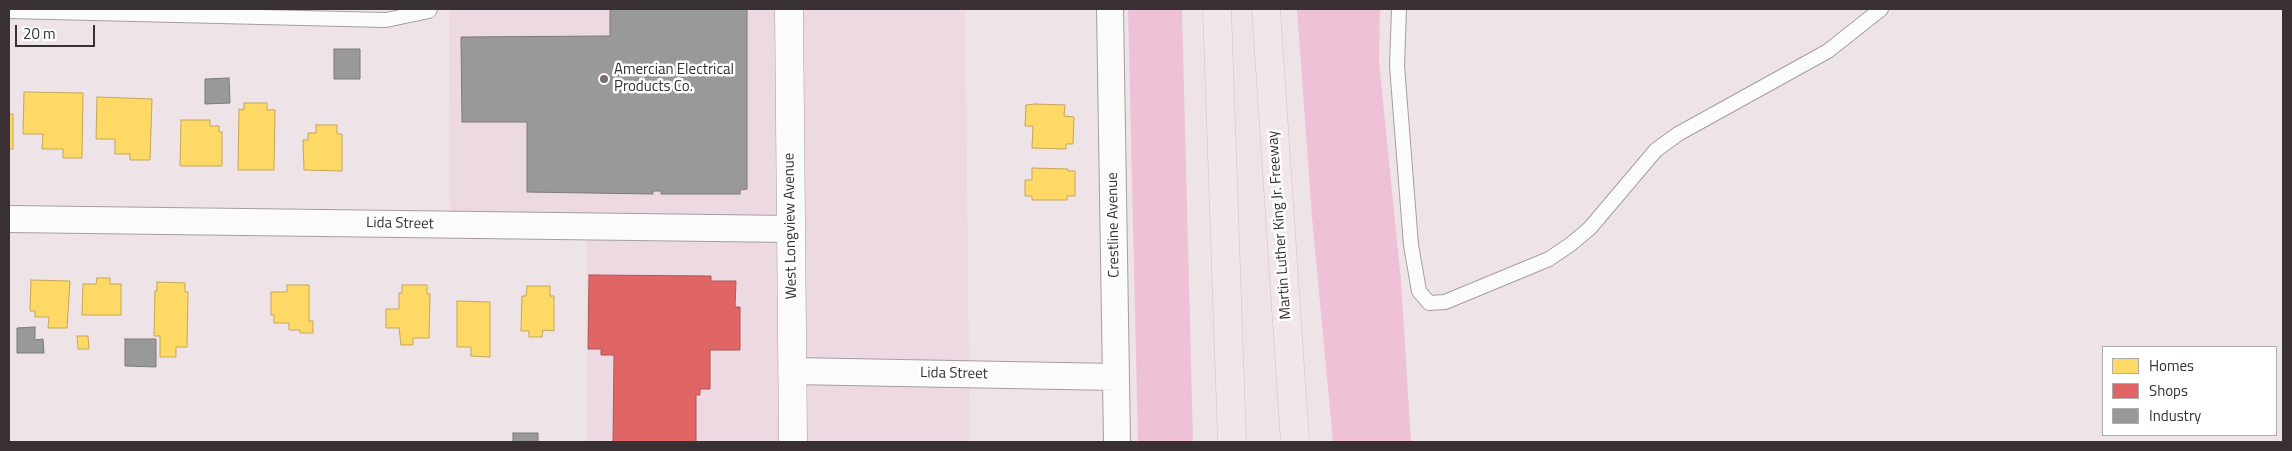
<!DOCTYPE html>
<style>
body{margin:0}
#map{position:relative;width:2292px;height:451px;overflow:hidden;background:#eee4e8;font-family:"Titillium Web",sans-serif}
canvas{display:block}
.frame{position:absolute;inset:0;border:10px solid #383033;pointer-events:none}
.legend{position:absolute;left:2102px;top:346px;width:175px;height:90px;box-sizing:border-box;background:#fff;border:1px solid #afacad;margin:0;padding:6px 9px;list-style:none;font-size:15px;color:#383033}
.legend li{display:flex;align-items:center;gap:10px;height:25px}
.legend b{width:25px;border:1px solid #afacad}
.scale{position:absolute;left:15px;top:25px;width:80px;height:22px;box-sizing:border-box;border:2px solid #383033;border-top:0;padding-left:6px;font-size:15px;line-height:18px;white-space:nowrap;color:#383033;-webkit-text-stroke:4px #fff;paint-order:stroke}
</style>
<div id="map">
<canvas width="2292" height="451"></canvas>
<div class="frame"></div>
<ul class="legend">
<li><b style="height:14px;background:#ffd966"></b>Homes</li>
<li><b style="height:14px;background:#e06666"></b>Shops</li>
<li><b style="height:14px;background:#999"></b>Industry</li>
</ul>
<div class="scale">20 m</div>
</div>
<script>
const ctx = document.querySelector('canvas').getContext('2d');
ctx.lineJoin = 'round';
function fill(path, color) { ctx.fillStyle = color; ctx.fill(path, 'evenodd'); }
const poly = rows => new Path2D(rows.map(r => 'M' + r).join(''));
function strokePath(path, color, width, dash) { ctx.strokeStyle = color; ctx.lineWidth = width; ctx.lineCap = dash ? 'butt' : 'round'; ctx.setLineDash(dash || []); ctx.stroke(path); }
function write(font, color, halo, rows, align = 'center') {
  ctx.font = font + ' "Titillium Web",sans-serif'; ctx.lineWidth = 5; ctx.setLineDash([]); ctx.textBaseline = 'middle'; ctx.strokeStyle = halo; ctx.fillStyle = color; for (const [text, x, y, turn = 0] of rows) {
    ctx.save(); ctx.translate(x, y); ctx.rotate((+turn || 0) * Math.PI / 180); ctx.textAlign = isNaN(turn) ? turn : align; if (halo) ctx.strokeText(text, 0, 0); ctx.fillText(text, 0, 0); ctx.restore();
  }
}
fill(poly([
 [449,9,965,9,970,442,587,442,587,216,450,214]
]), '#edd9e1');
fill(poly([
 [1128,9,1182,9,1193,442,1138,442],
 [1297,9,1380,9,1379,61,1401,281,1411,442,1333,442,1312,217]
]), '#eec1d6');
const homes = poly([
 [24,92,83,93,82,158,63,158,63,149,42,149,43,134,23,134,24,92],
 [97,97,152,99,150,160,130,160,130,154,115,154,115,139,96,139,97,97],
 [244,103,267,103,267,110,275,110,274,170,238,170,239,109,244,110,244,103],
 [1035,104,1065,105,1064,116,1074,117,1073,144,1066,144,1066,149,1032,148,1033,126,1025,126,1026,105,1035,104],
 [9,114,13,114,13,149,9,149,9,114],
 [181,120,210,120,210,126,219,126,219,132,222,132,222,166,180,166,181,120],
 [316,125,337,125,337,134,342,134,342,171,304,170,303,140,308,140,308,133,316,133,316,125],
 [1032,168,1068,169,1068,171,1075,171,1075,196,1067,196,1067,200,1032,200,1032,196,1025,196,1025,180,1032,180,1032,168],
 [97,278,110,278,110,284,121,284,121,315,82,315,83,284,96,284,97,278],
 [31,280,70,281,67,328,48,328,49,317,35,317,35,311,30,311,31,280],
 [157,282,185,283,185,292,188,292,187,347,176,347,176,357,160,357,160,336,154,336,155,291,157,291,157,282],
 [287,285,309,285,309,321,313,321,313,333,300,333,300,330,289,330,289,323,274,323,274,315,271,315,271,292,287,292,287,285],
 [402,285,427,285,427,294,430,294,429,338,413,338,413,345,401,345,399,328,386,328,386,309,399,309,399,293,402,293,402,285],
 [527,286,550,286,550,296,554,296,554,331,543,330,542,337,529,337,529,331,521,331,522,296,526,296,527,286],
 [457,301,490,302,490,357,471,356,471,347,457,347,457,301],
 [77,336,88,336,89,349,78,349,77,336]
]);
fill(homes, '#ffd966');
strokePath(homes, '#c3a657', 1);
const shops = poly([
 [589,275,711,276,711,281,736,281,735,307,740,307,740,350,710,350,710,389,700,389,700,395,696,395,696,442,613,442,614,355,601,355,601,349,588,349,589,275]
]);
fill(shops, '#e06666');
strokePath(shops, '#ae5657', 1);
const industry = poly([
 [610,9,747,9,747,189,740,190,740,194,661,194,661,191,653,191,653,194,527,192,527,122,462,122,461,37,610,36,610,9],
 [334,49,360,49,360,79,334,79,334,49],
 [229,78,230,103,205,104,205,79,229,78],
 [35,327,35,340,43,339,44,353,17,353,17,328,35,327],
 [125,339,156,339,156,367,125,366,125,339],
 [513,433,538,433,538,442,513,442,513,433]
]);
fill(industry, '#999');
strokePath(industry, '#7c7a7a', 1);
const lane = poly([
 [1399,9,1397,66,1411,245,1419,291,1429,303,1445,302,1549,259,1571,244,1590,228,1656,150,1678,134,1828,51,1881,9],
 [9,11,386,20,429,11,430,9]
]);
const street = poly([
 [1110,9,1117,442],
 [9,219,791,229],
 [792,371,1116,377]
]);
const secondary = poly([
 [789,9,793,442]
]);
const highway = poly([
 [1217,9,1232,442],
 [1266,9,1295,442]
]);
strokePath(lane, '#a59ea1', 16);
strokePath(street, '#a59ea1', 28);
strokePath(secondary, '#a59ea1', 29);
strokePath(highway, '#c9c4c6', 29);
strokePath(lane, '#fcfbfc', 14);
strokePath(street, '#fcfbfc', 26);
strokePath(secondary, '#fcfbfc', 28);
strokePath(highway, '#f1e7eb', 28);
for (const [x, y, r, color] of [
 [604,79,5,"#786f72"]
]) { const dot = new Path2D(); dot.arc(x, y, r, 0, 2 * Math.PI); ctx.fillStyle = color; ctx.fill(dot); strokePath(dot, '#fff', 2); }
write('15px', '#383033', '#fff', [
 ["Amercian Electrical",614,70],
 ["Products Co.",614,87]
], 'left');
write('15px', '#383033', '#fff', [
 ["Lida Street",400,224,1],
 ["Crestline Avenue",1114,225,-91],
 ["Martin Luther King Jr. Freeway",1280,225,-94],
 ["West Longview Avenue",791,226,-91],
 ["Lida Street",954,374,1]
]);
</script>
